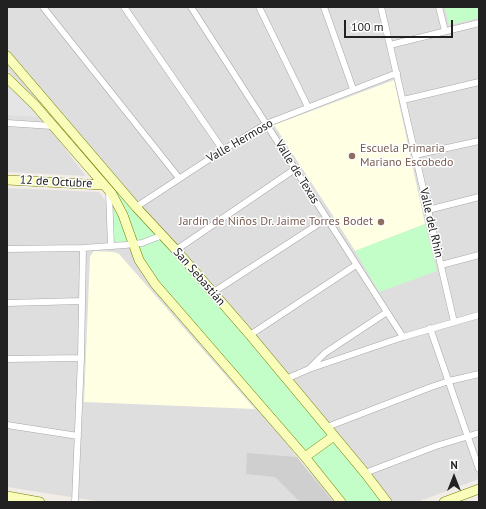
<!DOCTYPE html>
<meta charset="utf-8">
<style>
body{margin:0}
#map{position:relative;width:486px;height:509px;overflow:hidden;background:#f2eee7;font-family:"PT Sans",sans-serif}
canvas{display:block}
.frame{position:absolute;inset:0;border:8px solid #212121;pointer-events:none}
.north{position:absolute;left:434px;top:457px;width:40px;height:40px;-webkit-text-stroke:3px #fff;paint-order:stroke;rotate:0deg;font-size:11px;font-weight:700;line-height:16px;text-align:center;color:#212121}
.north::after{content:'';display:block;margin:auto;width:14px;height:18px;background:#212121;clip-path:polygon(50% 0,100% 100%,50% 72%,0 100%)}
.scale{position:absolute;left:344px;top:20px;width:109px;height:18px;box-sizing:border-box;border:2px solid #212121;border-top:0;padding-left:5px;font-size:12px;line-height:14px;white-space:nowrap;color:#212121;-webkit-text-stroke:3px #fff;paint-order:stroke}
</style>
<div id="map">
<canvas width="486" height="509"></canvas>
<div class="frame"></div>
<div class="north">N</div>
<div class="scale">100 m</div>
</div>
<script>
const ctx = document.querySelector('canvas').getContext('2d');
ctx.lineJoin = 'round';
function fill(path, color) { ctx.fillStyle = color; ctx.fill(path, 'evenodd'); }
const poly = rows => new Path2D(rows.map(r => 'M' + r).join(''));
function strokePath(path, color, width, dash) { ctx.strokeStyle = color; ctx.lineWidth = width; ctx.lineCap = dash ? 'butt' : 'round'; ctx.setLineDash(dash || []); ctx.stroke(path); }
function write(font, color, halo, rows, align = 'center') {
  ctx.font = font + ' "PT Sans",sans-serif'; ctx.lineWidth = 3; ctx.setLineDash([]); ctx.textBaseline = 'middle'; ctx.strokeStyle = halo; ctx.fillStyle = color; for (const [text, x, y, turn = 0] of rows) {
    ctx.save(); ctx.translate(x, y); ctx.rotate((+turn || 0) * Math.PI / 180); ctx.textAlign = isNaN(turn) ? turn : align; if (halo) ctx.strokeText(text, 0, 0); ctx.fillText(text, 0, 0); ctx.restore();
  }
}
fill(poly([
 [7,7,479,7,479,479,417,502,102,502,7,487,7,188,99,192,329,500,123,194,77,142,7,70],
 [7,84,41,117,86,176,7,172]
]), '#dfdede');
fill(poly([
 [394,80,425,224,355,251,335,219,274,125],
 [94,251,114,252,119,254,255,409,84,402,90,256]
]), '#ffffe3');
fill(poly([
 [247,453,297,457,333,502,300,502,275,477,246,474]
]), '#cfcfcf');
fill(poly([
 [445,7,479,7,479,18,449,25],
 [118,186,387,502,341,502,155,284,133,245,111,246,109,191],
 [425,224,437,271,379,292,355,251]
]), '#c3fdc8');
fill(poly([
 [7,84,41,117,7,115]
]), '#e5e5e5');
const street = poly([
 [43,7,179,178],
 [124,7,223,150],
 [191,7,403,337],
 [259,7,308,107],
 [324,7,353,89],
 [381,7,454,322],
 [439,7,445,31],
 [390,45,479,23],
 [403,100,479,82],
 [7,123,52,126],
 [415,155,479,141],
 [109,192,111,246],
 [136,207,223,150,266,124,397,73],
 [428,210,479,197],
 [7,249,83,248,125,245,142,243,163,235],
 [176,250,295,169],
 [441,265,479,255],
 [212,293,326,219],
 [7,303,82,301],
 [430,328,479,469],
 [250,335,356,265],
 [7,359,81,358],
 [309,369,325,353,387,312],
 [286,379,309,369,403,337,479,315],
 [7,425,78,436],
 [327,427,431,387,449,381,479,374],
 [365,473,436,446,479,433],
 [75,502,81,358,83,248]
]);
const secondary = poly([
 [7,56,136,207,176,250,250,335,365,473,387,502],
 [7,78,35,105,112,194,123,215,139,260,155,284,305,457,341,502],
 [7,180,104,185],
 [305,457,334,436],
 [7,496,40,502],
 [444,502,479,489]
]);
strokePath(street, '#a8a8a8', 7);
strokePath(secondary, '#728000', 10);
strokePath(street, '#fff', 6);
strokePath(secondary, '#fafdb9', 9);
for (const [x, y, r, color] of [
 [352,156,4,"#8d6e63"],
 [381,222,4,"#8d6e63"]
]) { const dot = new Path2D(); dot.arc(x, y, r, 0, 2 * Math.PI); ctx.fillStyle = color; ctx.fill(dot); strokePath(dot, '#fff', 1.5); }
write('12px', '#212121', '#fff', [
 ["Valle Hermoso",240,141,-30],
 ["Valle de Texas",297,172,58],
 ["12 de Octubre",56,182,3],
 ["Valle del Rhin",431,223,77],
 ["San Sebastián",199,277,49]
]);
write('12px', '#785e54', '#fff', [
 ["Escuela Primaria",360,149],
 ["Mariano Escobedo",360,163],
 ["Jardín de Niños Dr. Jaime Torres Bodet",373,222,"right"]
], 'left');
</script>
